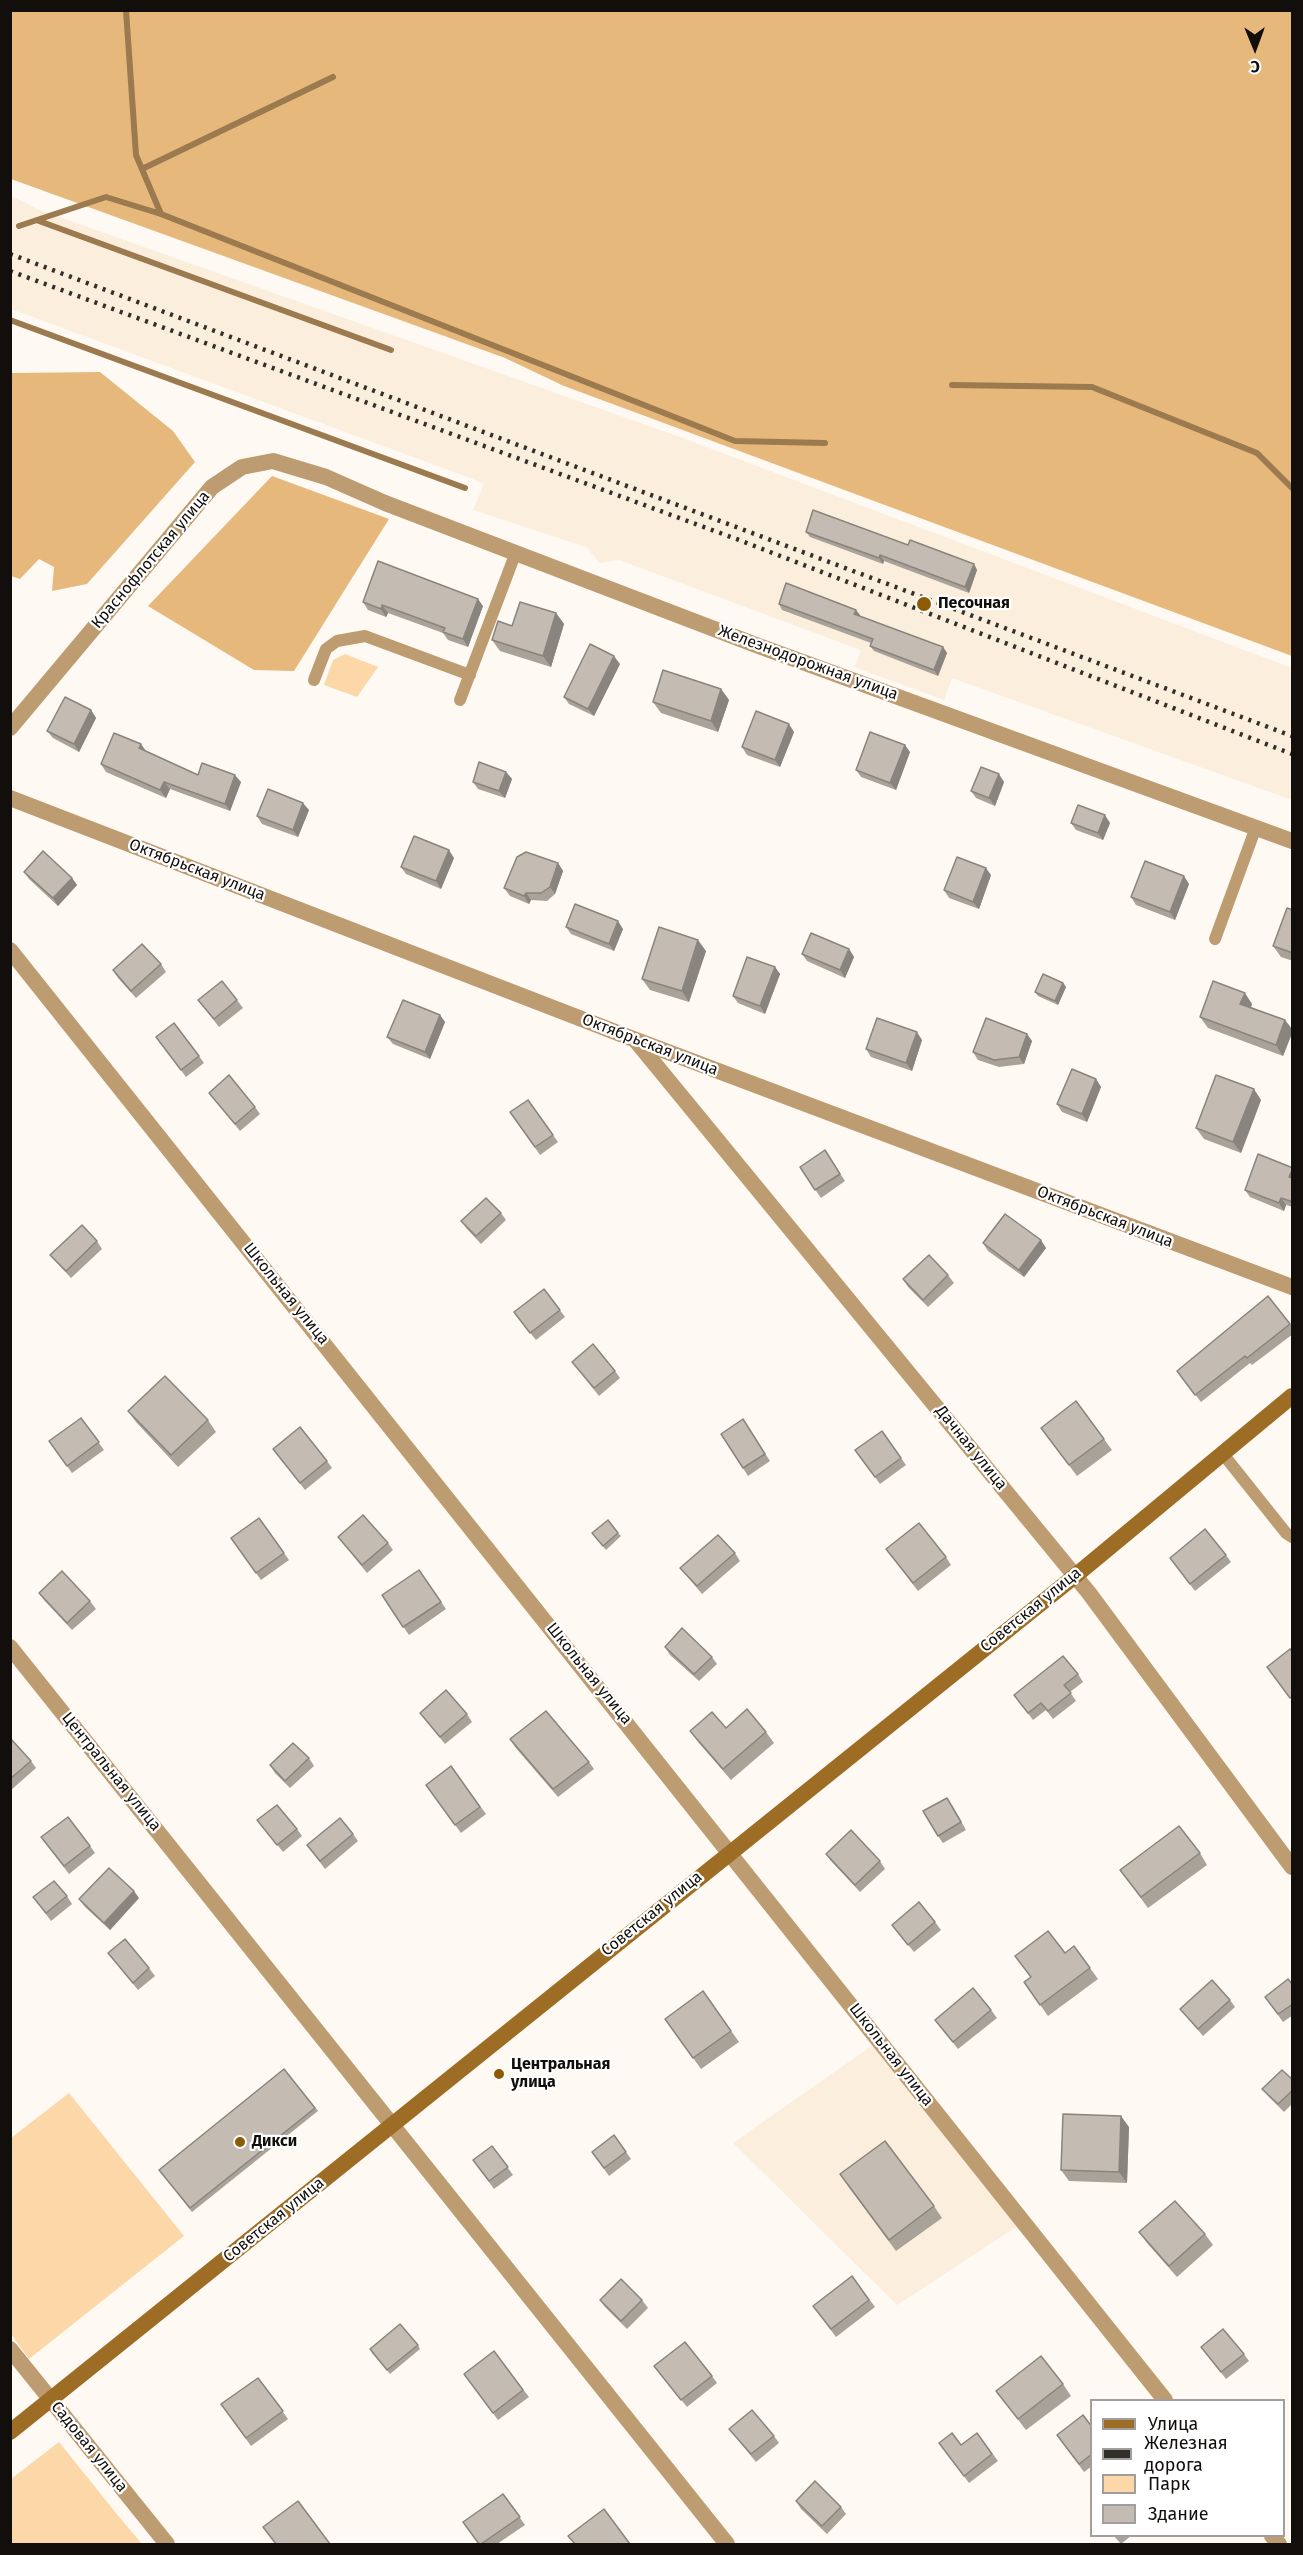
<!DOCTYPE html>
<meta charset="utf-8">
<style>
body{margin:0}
#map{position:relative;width:1303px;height:2555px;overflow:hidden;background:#fef9f3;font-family:"Fira Sans",sans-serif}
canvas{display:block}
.frame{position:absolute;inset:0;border:12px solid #110e0b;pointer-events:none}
.legend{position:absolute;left:1090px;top:2399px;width:195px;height:138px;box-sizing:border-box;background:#fff;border:2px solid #a09f9d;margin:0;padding:8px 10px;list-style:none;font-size:18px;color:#110e0b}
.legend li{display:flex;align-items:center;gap:12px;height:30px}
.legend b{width:30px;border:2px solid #a09f9d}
.north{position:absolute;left:1225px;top:18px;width:60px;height:60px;-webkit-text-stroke:4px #fff;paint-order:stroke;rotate:179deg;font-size:16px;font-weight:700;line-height:24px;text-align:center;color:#110e0b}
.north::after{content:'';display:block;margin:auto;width:21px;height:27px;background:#110e0b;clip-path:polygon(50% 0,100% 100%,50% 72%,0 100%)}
</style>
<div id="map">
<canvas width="1303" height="2555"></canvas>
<div class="frame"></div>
<ul class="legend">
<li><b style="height:8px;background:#9e6d25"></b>Улица</li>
<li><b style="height:8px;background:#322f2b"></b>Железная дорога</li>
<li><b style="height:16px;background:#fcd8a9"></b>Парк</li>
<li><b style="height:16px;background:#c4bcb2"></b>Здание</li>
</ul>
<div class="north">С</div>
</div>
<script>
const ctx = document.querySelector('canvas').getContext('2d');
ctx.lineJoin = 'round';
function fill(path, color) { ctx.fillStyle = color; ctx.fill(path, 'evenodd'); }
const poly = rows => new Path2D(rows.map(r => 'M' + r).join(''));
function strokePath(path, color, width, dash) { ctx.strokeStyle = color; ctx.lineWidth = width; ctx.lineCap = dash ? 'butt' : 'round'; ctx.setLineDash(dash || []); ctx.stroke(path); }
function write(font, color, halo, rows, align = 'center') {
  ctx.font = font + ' "Fira Sans",sans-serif'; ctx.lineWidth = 4.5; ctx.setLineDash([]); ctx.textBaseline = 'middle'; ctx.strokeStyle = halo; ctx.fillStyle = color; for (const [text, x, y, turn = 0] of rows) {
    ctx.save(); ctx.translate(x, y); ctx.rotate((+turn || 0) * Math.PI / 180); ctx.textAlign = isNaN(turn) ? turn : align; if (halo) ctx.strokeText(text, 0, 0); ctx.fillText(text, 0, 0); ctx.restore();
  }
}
fill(poly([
 [10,195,37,209,680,437,1292,668,1292,800,952,678,944,700,854,667,861,651,858,649,619,560,600,563,586,547,473,510,484,484,473,479,11,309],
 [880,2040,1024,2222,897,2305,733,2143]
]), '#fceedd');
fill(poly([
 [345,654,378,667,357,697,324,685,333,660],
 [69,2093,184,2236,29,2359,11,2334,11,2138],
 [59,2442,120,2518,142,2544,11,2544,11,2479]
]), '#fcd8a9');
fill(poly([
 [10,11,1292,11,1292,656,564,386,505,358,11,179],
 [100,372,173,431,195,462,87,584,52,591,54,567,39,559,20,579,11,576,11,373],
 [272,476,389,519,294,671,254,670,148,606]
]), '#e7b87b');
strokePath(poly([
 [126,10,136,155,161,214],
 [142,169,333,77],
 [39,221,391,350],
 [19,226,106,197,161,214,735,441,825,443],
 [10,320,465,488],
 [952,385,1092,387,1257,453,1292,488]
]), '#9b7a4f', 6);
strokePath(poly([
 [314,680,326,649,337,641,365,636,470,675],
 [460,700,516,552],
 [1215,939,1256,827],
 [1223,1454,1286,1533,1292,1537]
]), '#bd9c71', 12);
strokePath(poly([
 [10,728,212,487,242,467,273,461,326,477,385,503,756,645,1292,841],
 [10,798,636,1040,1292,1287],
 [10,950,1165,2400],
 [636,1041,1089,1593,1292,1867],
 [10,1647,727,2544],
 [10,2349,167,2544],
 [1272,2536,1279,2544]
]), '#bd9c71', 16);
strokePath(poly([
 [10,2432,1075,1576,1292,1396]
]), '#9e6d25', 16);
strokePath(poly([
 [10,254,1292,736],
 [10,271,739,540,1292,754]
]), '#322f2b', 4.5, [3, 6]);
fill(poly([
 [806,532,908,545,974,564,977,570,969,593,884,561,883,564,810,537],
 [363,602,483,606,468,647,448,640,443,633,388,613,386,617,368,610],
 [779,604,860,615,860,616,943,647,947,653,938,676,874,651,870,646,871,643,782,610],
 [556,613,564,624,551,667,500,651,492,640,512,626],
 [620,664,594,716,569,704,564,697],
 [721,689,729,700,718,732,661,713,653,702],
 [91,710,96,718,79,752,53,738,47,731],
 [794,732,780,767,747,755,742,747],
 [146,752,198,775,241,782,230,811,170,789,166,798,106,772,101,764],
 [910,752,896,790,861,777,856,770],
 [506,772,512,779,505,798,478,789,473,782],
 [1004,782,995,806,976,798,971,791],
 [309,810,298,837,262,824,257,816],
 [1071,823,1110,823,1103,840,1076,830],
 [454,858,441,889,406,874,401,867],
 [558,863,563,871,555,894,547,901,531,900,529,904,510,896,504,888],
 [24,872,72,878,77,885,58,906,29,879],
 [991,875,979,909,949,898,944,890],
 [1189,884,1175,920,1136,905,1131,897],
 [1293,910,1293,961,1281,957,1273,946],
 [566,927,623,929,614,951,571,934],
 [849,949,854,957,845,978,807,961,802,954],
 [706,951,689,1002,650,990,642,979],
 [161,964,166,972,136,998,118,978,113,970],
 [775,967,780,974,765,1014,738,1003,733,996],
 [1063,983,1066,987,1058,1005,1038,996,1035,992],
 [198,1000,237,1000,243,1008,219,1027],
 [1252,1004,1251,1007,1285,1020,1293,1030,1283,1056,1208,1028,1200,1017],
 [440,1015,445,1022,430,1059,393,1044,387,1037],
 [1027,1034,1032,1041,1024,1064,999,1067,978,1060,973,1052],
 [156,1037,199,1056,204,1063,186,1077],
 [922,1040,912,1071,871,1057,866,1049],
 [1096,1079,1101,1087,1087,1122,1062,1112,1057,1104],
 [209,1093,255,1107,260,1114,240,1131],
 [528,1100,558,1142,540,1155,510,1112],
 [1261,1100,1241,1153,1204,1139,1196,1128],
 [825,1150,845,1181,821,1198,800,1167],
 [1293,1168,1293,1207,1286,1205,1284,1211,1250,1197,1245,1190],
 [501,1213,506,1220,481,1244,467,1229,461,1221],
 [97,1241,102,1249,71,1278,56,1262,50,1255],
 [983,1243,1046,1248,1024,1277,988,1251],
 [948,1275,954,1283,928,1307,908,1287,903,1279],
 [544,1289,565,1317,536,1340,519,1319],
 [1268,1296,1293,1327,1293,1334,1252,1365,1250,1363,1201,1402,1177,1371],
 [572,1362,615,1371,620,1378,599,1396],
 [128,1411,208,1420,216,1432,178,1467,136,1422],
 [81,1418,104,1450,72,1473,49,1441],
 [743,1419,770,1461,748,1476,721,1434],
 [1041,1428,1104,1439,1112,1450,1077,1476],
 [882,1431,906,1465,880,1484,855,1450],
 [273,1449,327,1461,332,1468,305,1490],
 [259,1518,289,1560,261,1580,231,1538],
 [618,1533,621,1536,606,1550,595,1537],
 [338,1537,388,1543,393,1550,367,1573],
 [886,1549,946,1557,951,1565,918,1591],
 [735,1553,740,1561,702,1594,680,1568],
 [1226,1555,1231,1562,1195,1591,1170,1558],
 [419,1570,446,1609,409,1635,382,1595],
 [39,1593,90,1601,96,1609,72,1630,44,1600],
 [665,1647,712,1657,717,1664,699,1681,670,1655],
 [1078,1674,1083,1682,1070,1692,1076,1701,1053,1719,1046,1710,1033,1720,1014,1695],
 [420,1713,467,1714,472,1722,445,1744],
 [726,1728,766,1732,774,1743,731,1780,698,1742,690,1731],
 [510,1739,589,1762,594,1769,558,1797,515,1747],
 [10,1740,31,1761,36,1768,10,1791],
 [309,1758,314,1766,290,1788,275,1773,270,1765],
 [451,1766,486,1814,461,1833,426,1785],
 [952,1805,966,1830,943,1843,938,1836],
 [257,1820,297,1829,302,1836,283,1852],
 [353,1834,358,1841,325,1869,307,1845],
 [41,1837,90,1846,95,1853,69,1874],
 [1200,1853,1207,1865,1148,1908,1120,1870],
 [826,1854,880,1861,885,1869,860,1892,831,1861],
 [67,1896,72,1904,51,1921,33,1897],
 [139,1898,110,1930,85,1907,79,1899],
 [935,1922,941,1930,914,1952,892,1925],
 [108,1953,149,1968,155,1976,138,1990],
 [1065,1953,1090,1968,1098,1979,1048,2016,1024,1982],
 [1293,1985,1293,2015,1283,2022,1265,1997],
 [703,1991,739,2042,701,2069,665,2019],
 [1230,2000,1235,2007,1203,2036,1186,2016,1180,2009],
 [991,2010,997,2018,958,2049,935,2020],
 [284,2069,318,2111,192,2212,159,2170],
 [1293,2080,1293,2103,1284,2112,1268,2096,1262,2089],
 [1129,2127,1127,2183,1069,2181,1061,2170],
 [614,2135,631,2159,609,2176,592,2152],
 [492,2146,513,2175,494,2189,473,2160],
 [848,2186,934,2206,942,2218,896,2251],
 [1139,2232,1205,2234,1213,2245,1177,2277,1147,2243],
 [852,2276,875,2307,836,2337,813,2306],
 [600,2300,642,2300,648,2308,627,2329,605,2307],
 [418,2345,420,2349,390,2374,372,2353],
 [1201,2347,1244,2354,1249,2361,1226,2379],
 [494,2351,529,2397,498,2420,464,2374],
 [654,2366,712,2376,717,2383,687,2407],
 [258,2378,288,2419,251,2446,221,2404],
 [1063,2384,1071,2396,1026,2430,996,2391],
 [1092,2427,1092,2466,1084,2472,1057,2435],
 [729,2429,774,2436,779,2443,756,2462],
 [977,2433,998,2461,969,2483,939,2443,961,2445],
 [503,2494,525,2525,497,2544,479,2544],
 [796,2501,841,2507,846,2514,827,2534,801,2509],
 [1113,2535,1132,2535,1121,2544]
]), '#a9a299');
fill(poly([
 [880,555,884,561,883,564,879,558],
 [974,564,977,570,969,593,965,587],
 [478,599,483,606,468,647,463,639],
 [382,605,388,613,386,617,381,609],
 [856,610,860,615,858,620,854,614],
 [556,613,564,624,551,667,543,656],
 [943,647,947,653,938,676,934,670],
 [614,656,620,664,594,716,588,709],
 [721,689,729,700,718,732,711,721],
 [91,710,96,718,79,752,74,744],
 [789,724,794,732,780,767,775,760],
 [141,744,146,751,139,748],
 [905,745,910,752,896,790,890,783],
 [506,772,512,779,505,798,499,791],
 [999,774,1004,782,995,806,989,798],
 [235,775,241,782,230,811,225,804],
 [164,782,170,789,166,798,160,790],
 [303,803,309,810,298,837,293,830],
 [1105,815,1110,823,1103,840,1098,833],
 [449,850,454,858,441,889,436,881],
 [558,863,563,871,555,894,550,887],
 [986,868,991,875,979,909,973,902],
 [1184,876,1189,884,1175,920,1170,912],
 [72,878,77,885,58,906,53,898],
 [526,893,531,900,529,904,524,896],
 [618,921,623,929,614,951,609,944],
 [698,940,706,951,689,1002,682,991],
 [849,949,854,957,845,978,840,970],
 [775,967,780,974,765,1014,760,1006],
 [1063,983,1066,987,1058,1005,1055,1001],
 [1245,993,1252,1004,1248,1015,1240,1004],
 [440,1015,445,1022,430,1059,425,1052],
 [1285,1020,1293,1031,1283,1056,1276,1045],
 [917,1032,922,1040,912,1071,906,1063],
 [1027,1034,1032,1041,1024,1064,1019,1057],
 [1096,1079,1101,1087,1087,1122,1082,1114],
 [1254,1089,1261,1100,1241,1153,1233,1142],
 [1293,1168,1293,1182,1289,1177],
 [1281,1198,1286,1205,1284,1211,1279,1203],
 [1041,1240,1046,1248,1024,1277,1019,1270],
 [134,1891,139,1898,110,1930,104,1923],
 [1121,2116,1129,2127,1127,2183,1119,2172]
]), '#89847d');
const building = poly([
 [813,510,908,545,910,540,974,564,965,587,880,555,879,558,806,532,813,510],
 [378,561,478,599,463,639,443,632,445,628,382,605,381,609,363,602,378,561],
 [786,583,856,610,854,614,943,647,934,670,870,646,873,639,779,604,786,583],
 [520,602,556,613,543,656,492,640,498,621,512,626,520,602],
 [590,644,614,656,588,709,564,697,590,644],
 [663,670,721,689,711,721,653,702,663,670],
 [65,697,91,710,74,744,47,731,65,697],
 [756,711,789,724,775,760,742,747,756,711],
 [870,732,905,745,890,783,856,770,870,732],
 [114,733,141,744,139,748,198,775,202,763,235,775,225,804,164,782,160,790,101,764,114,733],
 [479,762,506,772,499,791,473,782,479,762],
 [981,767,999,774,989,798,971,791,981,767],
 [268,789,303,803,293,830,257,816,268,789],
 [1078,805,1105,815,1098,833,1071,823,1078,805],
 [414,836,449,850,436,881,401,867,414,836],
 [43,851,72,878,53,898,24,872,43,851],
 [526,852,558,863,550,887,541,893,526,893,524,896,504,888,517,857,526,852],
 [957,857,986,868,973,902,944,890,957,857],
 [1145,861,1184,876,1170,912,1131,897,1145,861],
 [575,904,618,921,609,944,566,927,575,904],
 [1287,908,1293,910,1293,953,1273,946,1287,908],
 [659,927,698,940,682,991,642,979,659,927],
 [811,933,849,949,840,970,802,954,811,933],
 [142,944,161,964,131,991,113,970,142,944],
 [747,957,775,967,760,1006,733,996,747,957],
 [1043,974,1063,983,1055,1001,1035,992,1043,974],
 [222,981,237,1000,214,1019,198,1000,222,981],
 [1213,981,1245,993,1240,1004,1285,1020,1276,1045,1200,1017,1213,981],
 [403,1000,440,1015,425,1052,387,1037,403,1000],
 [877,1018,917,1032,906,1063,866,1049,877,1018],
 [986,1018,1027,1034,1019,1057,994,1060,973,1052,986,1018],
 [174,1023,199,1056,181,1070,156,1037,174,1023],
 [1072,1069,1096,1079,1082,1114,1057,1104,1072,1069],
 [229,1075,255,1107,235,1124,209,1093,229,1075],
 [1216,1075,1254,1089,1233,1142,1196,1128,1216,1075],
 [528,1100,553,1135,535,1147,510,1112,528,1100],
 [825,1150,840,1174,815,1190,800,1167,825,1150],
 [1258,1154,1293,1168,1289,1177,1293,1178,1293,1202,1281,1198,1279,1203,1245,1190,1258,1154],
 [486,1198,501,1213,476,1236,461,1221,486,1198],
 [1005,1214,1041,1240,1019,1270,983,1243,1005,1214],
 [82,1225,97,1241,66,1271,50,1255,82,1225],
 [929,1255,948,1275,923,1300,903,1279,929,1255],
 [544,1289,560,1310,530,1333,514,1312,544,1289],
 [1268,1296,1290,1324,1247,1358,1245,1356,1195,1395,1177,1371,1268,1296],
 [593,1344,615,1371,594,1388,572,1362,593,1344],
 [165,1376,208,1420,171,1455,128,1411,165,1376],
 [1076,1401,1104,1439,1069,1465,1041,1428,1076,1401],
 [81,1418,99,1442,67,1466,49,1441,81,1418],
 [743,1419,765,1454,743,1468,721,1434,743,1419],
 [300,1427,327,1461,300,1483,273,1449,300,1427],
 [882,1431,901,1458,875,1477,855,1450,882,1431],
 [363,1515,388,1543,362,1565,338,1537,363,1515],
 [259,1518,284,1553,256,1573,231,1538,259,1518],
 [608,1520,618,1533,603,1546,592,1533,608,1520],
 [919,1523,946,1557,913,1583,886,1549,919,1523],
 [1205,1529,1226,1555,1190,1584,1170,1558,1205,1529],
 [718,1535,735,1553,697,1586,680,1568,718,1535],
 [419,1570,441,1602,403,1627,382,1595,419,1570],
 [62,1571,90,1601,67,1623,39,1593,62,1571],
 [682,1628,712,1657,694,1674,665,1647,682,1628],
 [1290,1649,1293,1653,1293,1696,1290,1698,1267,1667,1290,1649],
 [1063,1656,1078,1674,1064,1685,1071,1693,1048,1711,1041,1703,1028,1713,1014,1695,1063,1656],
 [446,1690,467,1714,440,1737,420,1713,446,1690],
 [747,1709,766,1732,723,1769,690,1731,712,1712,726,1728,747,1709],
 [546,1711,589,1762,553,1789,510,1739,546,1711],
 [11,1739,31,1761,10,1779,10,1740,11,1739],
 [293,1743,309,1758,285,1781,270,1765,293,1743],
 [451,1766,480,1807,455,1825,426,1785,451,1766],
 [947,1798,961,1822,938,1836,923,1811,947,1798],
 [277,1805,297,1829,277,1845,257,1820,277,1805],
 [68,1817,90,1846,64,1866,41,1837,68,1817],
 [340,1818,353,1834,320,1861,307,1845,340,1818],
 [1179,1826,1200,1853,1141,1897,1120,1870,1179,1826],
 [851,1830,880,1861,855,1885,826,1854,851,1830],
 [109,1868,134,1891,104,1923,79,1899,109,1868],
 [54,1881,67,1896,46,1913,33,1897,54,1881],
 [919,1902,935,1922,908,1945,892,1925,919,1902],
 [1048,1931,1065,1953,1074,1946,1090,1968,1040,2005,1024,1982,1031,1977,1015,1956,1048,1931],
 [125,1939,149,1968,133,1983,108,1953,125,1939],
 [1288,1979,1293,1985,1293,2004,1278,2014,1265,1997,1288,1979],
 [1212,1980,1230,2000,1198,2029,1180,2009,1212,1980],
 [973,1988,991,2010,953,2042,935,2020,973,1988],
 [703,1991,731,2031,693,2058,665,2019,703,1991],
 [284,2069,315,2108,190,2208,159,2170,284,2069],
 [1282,2070,1293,2080,1293,2090,1278,2104,1262,2089,1282,2070],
 [1063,2114,1121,2116,1119,2172,1061,2170,1063,2114],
 [614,2135,626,2152,604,2168,592,2152,614,2135],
 [885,2141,934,2206,889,2240,840,2174,885,2141],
 [492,2146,508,2167,489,2181,473,2160,492,2146],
 [1175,2201,1205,2234,1169,2266,1139,2232,1175,2201],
 [852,2276,869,2300,831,2329,813,2306,852,2276],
 [621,2279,642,2300,621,2321,600,2300,621,2279],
 [400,2324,418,2345,387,2370,370,2349,400,2324],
 [1223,2329,1244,2354,1221,2372,1201,2347,1223,2329],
 [685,2342,712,2376,681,2400,654,2366,685,2342],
 [494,2351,523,2390,493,2413,464,2374,494,2351],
 [1041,2356,1063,2384,1018,2419,996,2391,1041,2356],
 [258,2378,283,2411,246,2438,221,2404,258,2378],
 [752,2410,774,2436,751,2454,729,2429,752,2410],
 [1083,2415,1092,2427,1092,2454,1079,2464,1057,2435,1083,2415],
 [952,2433,961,2445,977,2433,992,2454,964,2476,939,2443,952,2433],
 [815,2481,841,2507,822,2526,796,2501,815,2481],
 [503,2494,520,2517,481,2544,479,2544,463,2522,503,2494],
 [298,2501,330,2544,276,2544,263,2527,298,2501],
 [604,2509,630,2544,575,2544,568,2536,604,2509]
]);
fill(building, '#c4bcb2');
strokePath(building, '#89847d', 1.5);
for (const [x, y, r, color] of [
 [924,604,8,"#8c5b03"],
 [499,2074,6,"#8c5b03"],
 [240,2142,6,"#8c5b03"]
]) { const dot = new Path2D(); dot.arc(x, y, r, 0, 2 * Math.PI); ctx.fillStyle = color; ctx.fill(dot); strokePath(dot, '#fff', 2); }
write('16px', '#110e0b', '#fff', [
 ["Краснофлотская улица",151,560,-50],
 ["Железнодорожная улица",808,663,20],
 ["Октябрьская улица",197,870,21],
 ["Октябрьская улица",650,1045,21],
 ["Октябрьская улица",1105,1217,21],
 ["Школьная улица",286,1294,51],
 ["Дачная улица",971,1448,51],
 ["Советская улица",1031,1610,-39],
 ["Школьная улица",589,1674,51],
 ["Центральная улица",111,1772,51],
 ["Советская улица",652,1914,-39],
 ["Школьная улица",891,2055,52],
 ["Советская улица",274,2220,-39],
 ["Садовая улица",89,2447,51]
]);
write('bold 16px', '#110e0b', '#fff', [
 ["Песочная",938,604],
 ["Центральная",511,2065],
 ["улица",511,2083],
 ["Дикси",252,2142]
], 'left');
</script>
